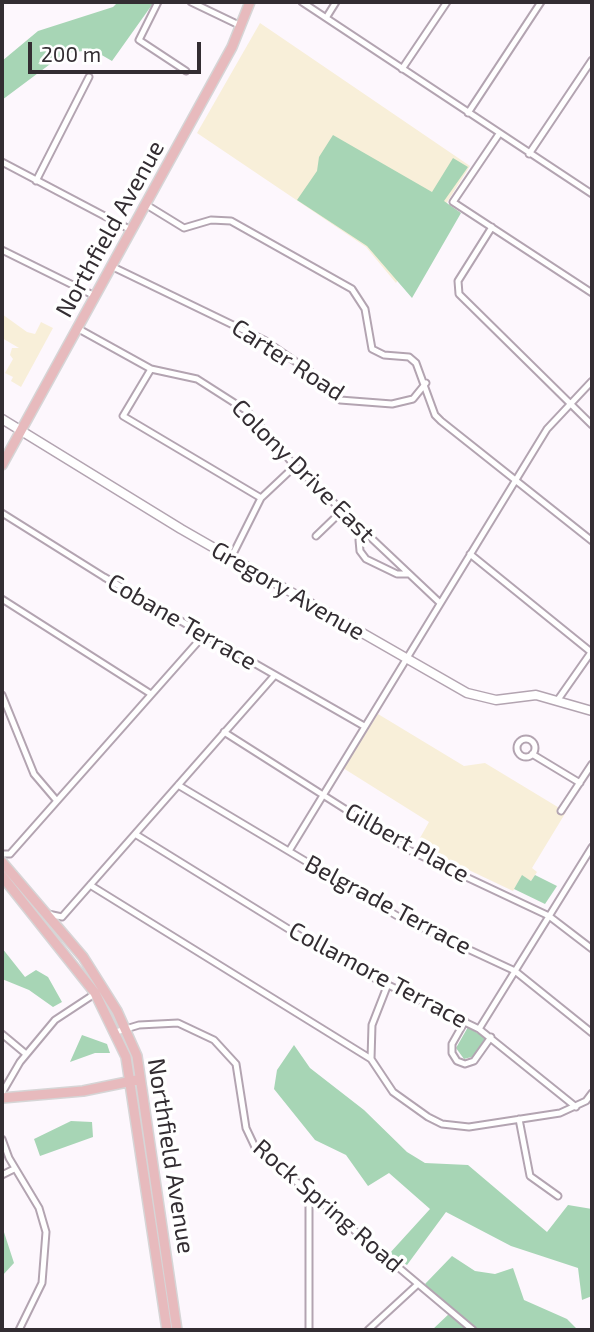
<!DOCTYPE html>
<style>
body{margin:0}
#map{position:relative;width:594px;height:1332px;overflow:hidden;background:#fdf7fd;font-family:"Exo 2",sans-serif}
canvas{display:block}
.frame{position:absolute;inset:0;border:4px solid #332d32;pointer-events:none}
.scale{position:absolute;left:28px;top:42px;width:173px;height:32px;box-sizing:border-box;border:4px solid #332d32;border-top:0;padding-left:9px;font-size:21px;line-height:24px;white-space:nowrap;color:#332d32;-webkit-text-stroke:5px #fff;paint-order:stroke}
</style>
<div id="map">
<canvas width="594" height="1332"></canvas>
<div class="frame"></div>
<div class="scale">200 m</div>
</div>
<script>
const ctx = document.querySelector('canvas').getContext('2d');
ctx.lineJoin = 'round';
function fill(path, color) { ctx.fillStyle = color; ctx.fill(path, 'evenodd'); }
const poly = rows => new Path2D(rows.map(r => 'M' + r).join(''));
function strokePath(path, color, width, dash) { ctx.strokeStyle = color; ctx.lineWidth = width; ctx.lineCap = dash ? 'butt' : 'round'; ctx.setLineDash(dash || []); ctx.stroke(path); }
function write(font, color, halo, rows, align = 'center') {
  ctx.font = font + ' "Exo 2",sans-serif'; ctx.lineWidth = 7; ctx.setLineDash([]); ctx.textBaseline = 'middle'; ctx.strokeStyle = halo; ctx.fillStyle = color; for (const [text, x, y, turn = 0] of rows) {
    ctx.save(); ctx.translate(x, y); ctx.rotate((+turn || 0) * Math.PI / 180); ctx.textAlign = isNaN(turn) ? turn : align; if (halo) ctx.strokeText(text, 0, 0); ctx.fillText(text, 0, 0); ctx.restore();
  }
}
fill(poly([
 [260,23,470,166,396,283,366,247,197,133],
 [2,314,27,332,35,334,41,322,53,328,21,387,11,381,13,377,5,373,13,359,10,355,12,348,19,348,2,338],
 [378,714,464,766,485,763,566,812,532,868,537,872,531,881,522,876,513,891,416,845,429,822,343,768]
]), '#f8efd9');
fill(poly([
 [118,2,154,2,112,61,93,50,65,53,2,100,2,61,38,31,113,7],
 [333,135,432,192,453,158,468,167,444,201,461,213,412,298,367,246,297,200,317,171,319,157],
 [522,875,531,881,535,875,557,886,545,904,514,889],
 [2,948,25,977,36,970,48,977,62,1002,53,1007,29,990,2,979],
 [468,1027,485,1038,475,1056,464,1059,456,1048],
 [82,1035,107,1044,110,1053,95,1053,70,1062],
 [294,1045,310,1068,364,1110,407,1152,425,1163,468,1165,547,1232,568,1205,592,1209,592,1296,582,1300,578,1268,511,1246,446,1212,407,1265,389,1254,430,1209,389,1173,368,1186,346,1155,315,1140,274,1089,277,1070],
 [71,1121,92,1122,93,1137,40,1156,34,1139],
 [2,1226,14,1263,2,1276],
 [452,1256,475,1271,495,1274,513,1268,524,1300,567,1319,578,1330,432,1330,452,1311,425,1284]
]), '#a7d5b5');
const minor = poly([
 [158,2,139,40,186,71],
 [191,2,241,26],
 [302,2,592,194],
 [326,18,336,2],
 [402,69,447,2],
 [468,113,541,2],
 [499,134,453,202,592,293],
 [529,154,592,60],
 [2,162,131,230],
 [36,181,89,77],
 [145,204,184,228,211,220,231,221,352,289,365,309,372,349,384,355,409,357,416,363,435,415,441,421,592,541],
 [492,227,458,281,459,294,592,425],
 [2,250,95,296],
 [111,266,264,340,312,373,340,400,392,404,413,399,426,383],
 [77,328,151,369,197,379,247,411,295,466,439,602],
 [151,369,123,416,261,498],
 [2,513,104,577,364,726],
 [364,532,359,540,360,551,366,559,397,574,409,574],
 [316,536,343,510],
 [470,554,591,652],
 [231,558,261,498,295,466],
 [2,599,151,694],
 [2,695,34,774,57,801],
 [557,701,592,651],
 [224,732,411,851,549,916,592,949],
 '517 748a9 9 0 1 1 18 0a9 9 0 1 1-18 0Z',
 [532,754,580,783],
 [178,785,399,917,515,971,592,1033],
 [561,811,592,764],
 [135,834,345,964,479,1029,576,1107],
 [289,851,547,429,592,381],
 [2,854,10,854,204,635],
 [90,885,371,1059],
 [48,914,62,917,275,675],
 [388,984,372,1025,371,1059,393,1092,428,1117,442,1124,469,1127,560,1113,586,1101,592,1093],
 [465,1021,452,1044,452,1053,457,1061,465,1064,474,1061,491,1037],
 [479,1029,592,847],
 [116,1032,139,1025,178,1023,214,1040,236,1064,246,1128,255,1147,473,1330],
 [2,1034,26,1054],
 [2,1093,20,1062,55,1020,96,993],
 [519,1119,530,1176,558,1196],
 [2,1139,9,1158,39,1208,46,1232,42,1283,19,1330],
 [2,1175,14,1169],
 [309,1194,309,1330],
 [368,1330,418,1284]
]);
const secondary = poly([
 [2,419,181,529,467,693,496,700,536,695,592,711]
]);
const primary = poly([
 [2,465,232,47,250,2],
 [2,862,83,957,117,1011,137,1056,177,1330],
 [2,876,95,993,126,1057,167,1330],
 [2,1098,83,1091,137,1080]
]);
strokePath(minor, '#b3a4b1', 9);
strokePath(secondary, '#b3a4b1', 11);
strokePath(primary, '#d6d5d6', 12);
strokePath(minor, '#fff', 5);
strokePath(secondary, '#fff', 8);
strokePath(primary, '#e7babd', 9);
write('24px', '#332d32', '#fff', [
 ["Northfield Avenue",110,229,-61],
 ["Carter Road",288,360,33],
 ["Colony Drive East",303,471,45],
 ["Gregory Avenue",288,591,30],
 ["Cobane Terrace",182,622,30],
 ["Gilbert Place",407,843,29],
 ["Belgrade Terrace",388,905,28],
 ["Collamore Terrace",378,975,28],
 ["Northfield Avenue",171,1156,81],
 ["Rock Spring Road",328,1206,41]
]);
</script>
